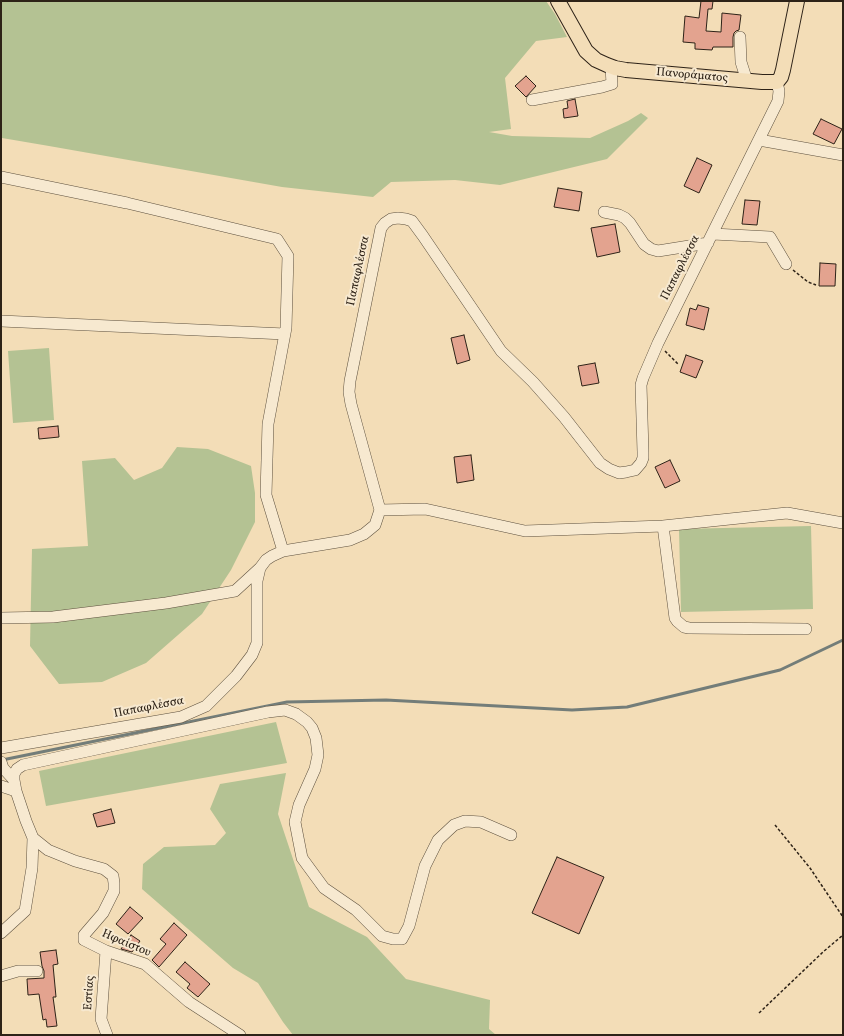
<!DOCTYPE html>
<meta charset="utf-8">
<style>
body{margin:0}
#map{position:relative;width:844px;height:1036px;overflow:hidden;background:#f3ddb7;font-family:Vollkorn,serif}
canvas{display:block}
.frame{position:absolute;inset:0;border:2px solid #2d2217;pointer-events:none}
</style>
<div id="map">
<canvas width="844" height="1036"></canvas>
<div class="frame"></div>
</div>
<script>
const ctx = document.querySelector('canvas').getContext('2d');
ctx.lineJoin = 'round';
function fill(path, color) { ctx.fillStyle = color; ctx.fill(path, 'evenodd'); }
const poly = rows => new Path2D(rows.map(r => 'M' + r).join(''));
function strokePath(path, color, width, dash) { ctx.strokeStyle = color; ctx.lineWidth = width; ctx.lineCap = dash ? 'butt' : 'round'; ctx.setLineDash(dash || []); ctx.stroke(path); }
function write(font, color, halo, rows, align = 'center') {
  ctx.font = font + ' Vollkorn,serif'; ctx.lineWidth = 4; ctx.setLineDash([]); ctx.textBaseline = 'middle'; ctx.strokeStyle = halo; ctx.fillStyle = color; for (const [text, x, y, turn = 0] of rows) {
    ctx.save(); ctx.translate(x, y); ctx.rotate((+turn || 0) * Math.PI / 180); ctx.textAlign = isNaN(turn) ? turn : align; if (halo) ctx.strokeText(text, 0, 0); ctx.fillText(text, 0, 0); ctx.restore();
  }
}
fill(poly([
 [1,1,546,1,555,14,567,37,536,41,505,78,511,129,489,132,512,136,590,138,628,121,641,113,648,118,607,159,500,185,455,180,391,182,373,197,282,187,49,146,2,138],
 [49,348,54,420,13,423,8,351],
 [177,447,208,449,251,466,255,493,255,522,231,570,202,614,146,663,102,682,59,684,30,646,32,549,88,546,82,461,115,458,134,480,162,468],
 [811,526,813,609,681,612,679,529],
 [276,722,287,763,46,806,39,771],
 [286,773,278,814,309,907,367,937,406,979,490,1000,489,1029,496,1035,293,1035,283,1022,258,983,233,968,142,889,143,864,164,847,215,845,226,833,210,809,220,784]
]), '#b4c293');
strokePath(poly([
 [2,760,287,702,386,700,572,710,627,707,780,670,843,640]
]), '#737d79', 3);
const building = poly([
 [701,1,713,1,712,9,708,9,706,31,721,32,722,13,741,15,739,30,736,31,734,33,733,37,733,47,713,47,712,50,695,49,695,43,683,42,685,16,699,18,701,1],
 [526,76,536,86,526,97,515,86,526,76],
 [575,99,578,116,564,118,563,109,568,108,567,101,575,99],
 [821,119,842,129,834,144,813,134,821,119],
 [697,158,712,165,699,193,684,186,697,158],
 [558,188,582,192,579,211,554,207,558,188],
 [745,200,760,201,757,225,742,224,745,200],
 [615,224,620,252,597,257,591,228,615,224],
 [820,263,836,264,835,286,819,286,820,263],
 [698,305,709,308,704,330,686,325,690,308,696,310,698,305],
 [464,335,470,360,457,364,451,338,464,335],
 [686,355,703,361,696,378,680,372,686,355],
 [595,363,599,383,582,386,578,366,595,363],
 [58,426,59,437,39,439,38,428,58,426],
 [471,455,474,480,457,483,454,457,471,455],
 [670,460,680,481,665,488,655,467,670,460],
 [111,809,115,823,97,827,93,814,111,809],
 [557,857,604,877,579,934,532,913,557,857],
 [130,907,143,918,128,934,116,924,130,907],
 [174,923,187,935,159,967,152,960,166,944,160,939,174,923],
 [131,935,140,941,132,952,121,949,131,935],
 [56,950,58,964,53,965,56,997,53,997,57,1026,47,1027,46,1019,43,1020,39,994,28,995,27,979,44,978,44,971,42,966,40,952,56,950],
 [185,962,210,984,198,997,187,988,190,984,176,972,185,962]
]);
fill(building, '#e3a38f');
strokePath(building, '#2d2217', 1);
const minor = poly([
 [740,37,741,62,747,81],
 [532,100,602,87,612,84,611,67],
 [759,140,843,155],
 [1,177,127,203,277,239,288,256,286,328,268,424,266,495,283,551],
 [604,212,619,215,625,218,630,223,644,244,651,249,658,251,708,243],
 [713,234,770,237,786,264],
 [1,321,285,334],
 [380,510,425,509,525,531,663,526,787,513,843,523],
 [663,526,675,618,677,621,684,627,689,628,806,629],
 [1,618,53,617,166,603,235,591,260,568],
 [1,748,181,717,206,706,236,676,252,655,257,643,257,581,260,568,266,560,272,556,283,551,350,540,364,534,375,525,380,510,351,404,349,392,350,381,381,228,385,223,391,219,398,218,406,219,412,221,423,236,501,351,533,382,564,417,600,463,609,469,619,473,626,472,635,470,641,463,643,458,643,452,641,385,643,378,658,343,778,101,779,91,777,82],
 [1,762,3,768,14,780],
 [1,786,16,791],
 [1,933,25,911,32,868,33,838],
 [106,951,101,1019,107,1035],
 [1,976,18,971,37,971],
 [240,1035,189,1002,145,964,106,951,84,940,84,935,103,913,114,891,114,883,113,876,104,869,75,861,48,850,33,838,26,821,16,791,14,780,14,774,17,769,23,765,268,712,285,710,296,714,307,722,312,728,316,738,318,755,315,769,299,805,295,822,302,858,324,888,356,910,382,936,393,939,402,939,409,926,425,866,438,840,454,825,465,821,481,822,511,835]
]);
const major = poly([
 [558,1,586,51,596,60,607,65,615,68,626,70,762,82,777,82,781,77,783,70,797,1]
]);
strokePath(minor, '#5e513f', 12);
strokePath(major, '#2d2217', 16);
strokePath(poly([
 [793,270,808,282,816,285],
 [665,351,679,365],
 [775,825,810,868,843,917],
 [759,1013,823,952,843,935]
]), '#2d2217', 1.5, [3, 2]);
strokePath(minor, '#f7e9d0', 11);
strokePath(major, '#f3ddb7', 14);
write('12px', '#2d2217', '#f7e9d0', [
 ["Πανοράματος",692,76,5],
 ["Παπαφλέσσα",681,268,-63],
 ["Παπαφλέσσα",359,271,-78],
 ["Παπαφλέσσα",149,708,-11],
 ["Ηφαίστου",126,944,23],
 ["Εστίας",90,993,-86]
]);
</script>
